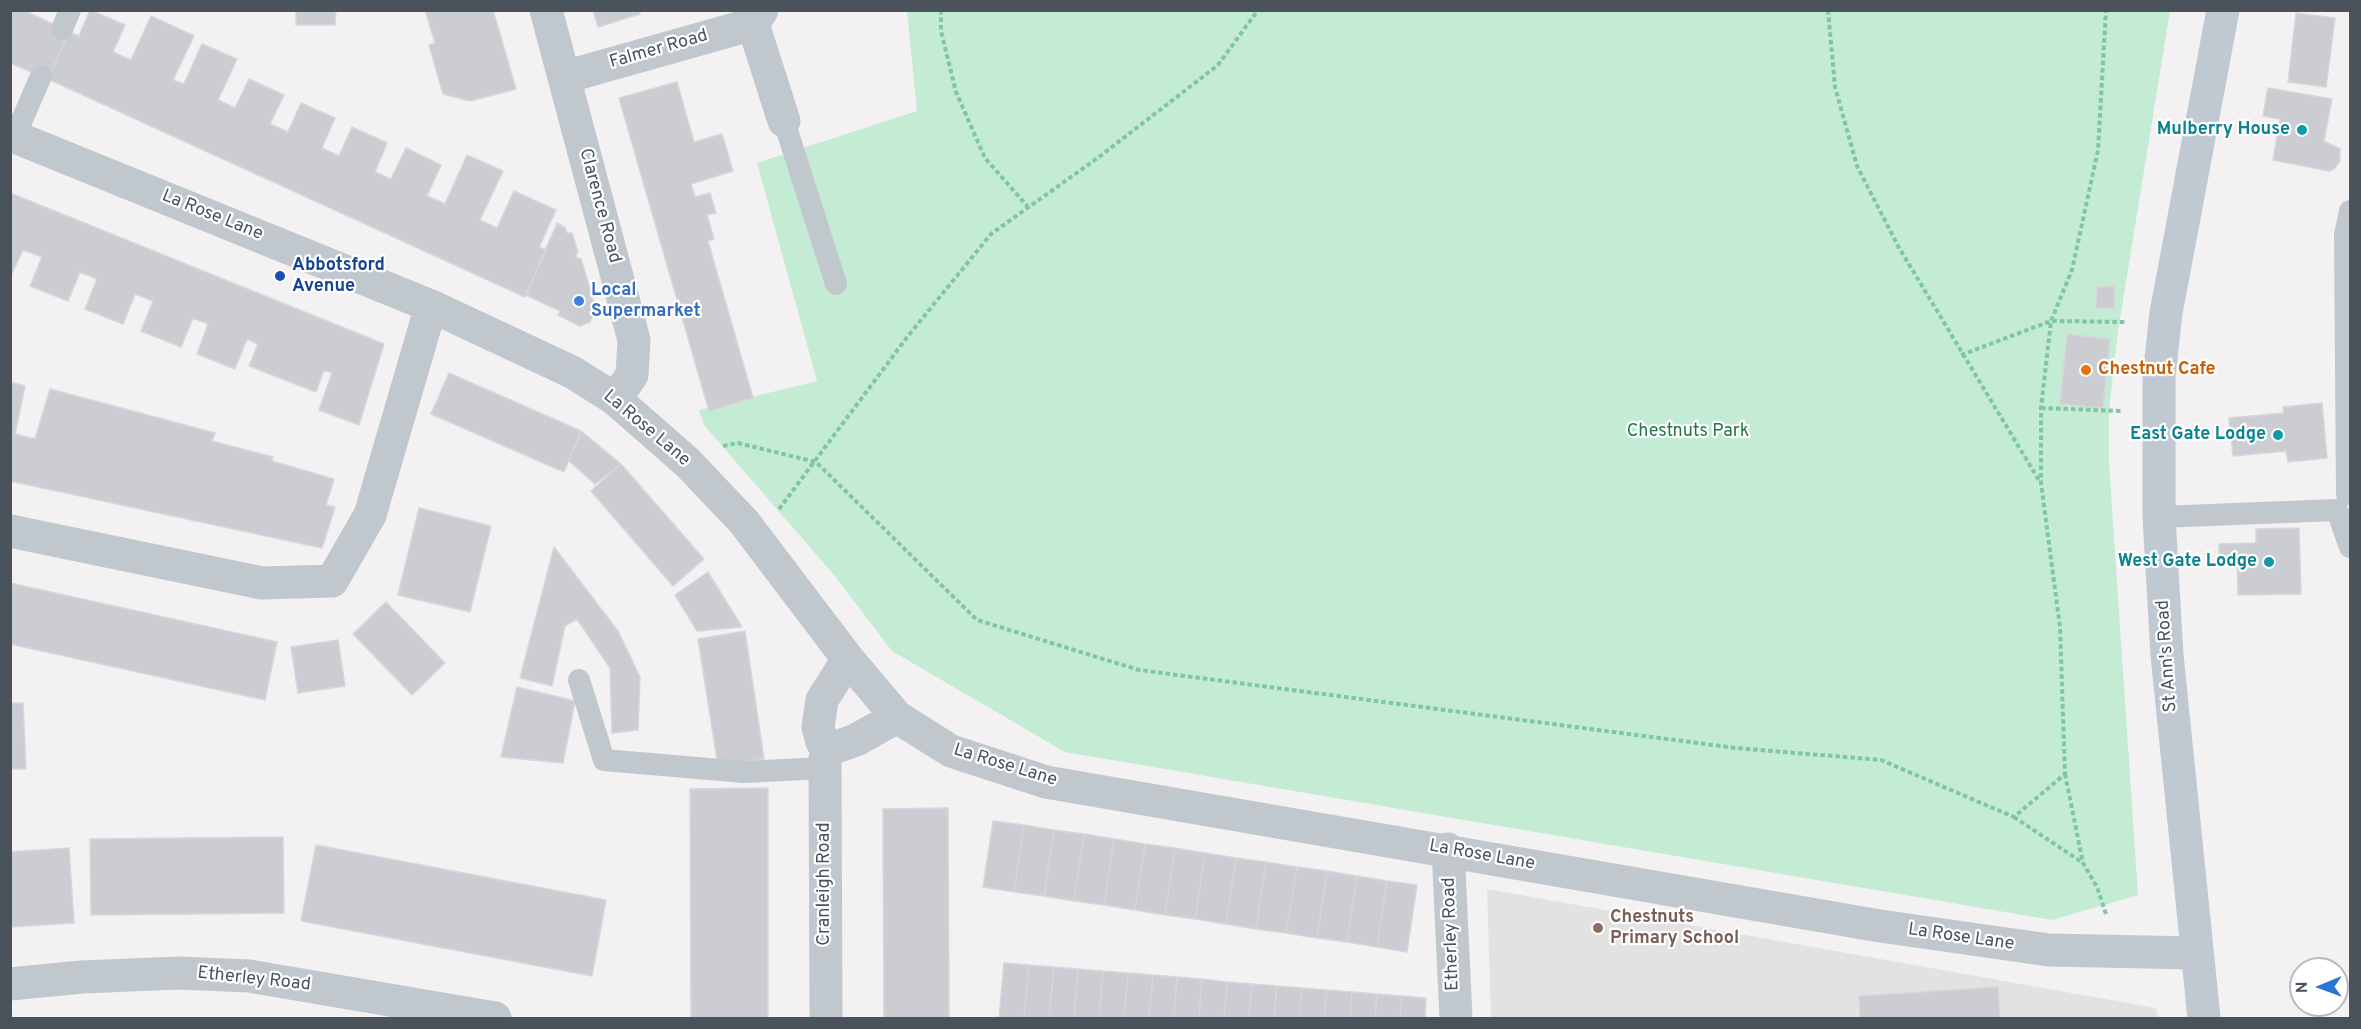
<!DOCTYPE html>
<style>
body{margin:0}
#map{position:relative;width:2361px;height:1029px;overflow:hidden;background:#f3f1f1;font-family:Overpass,sans-serif}
canvas{display:block}
.frame{position:absolute;inset:0;border:12px solid #4a535c;pointer-events:none}
.north{position:absolute;left:2289px;top:957px;width:60px;height:60px;box-sizing:border-box;background:#fff;border:2px solid #b7babe;border-radius:50%;rotate:269deg;font-size:16px;font-weight:700;line-height:24px;text-align:center;color:#4a535c}
.north::after{content:'';display:block;margin:auto;width:21px;height:27px;background:#2c74d1;clip-path:polygon(50% 0,100% 100%,50% 72%,0 100%)}
</style>
<div id="map">
<canvas width="2361" height="1029"></canvas>
<div class="frame"></div>
<div class="north">N</div>
</div>
<script>
const ctx = document.querySelector('canvas').getContext('2d');
ctx.lineJoin = 'round';
function fill(path, color) { ctx.fillStyle = color; ctx.fill(path, 'evenodd'); }
const poly = rows => new Path2D(rows.map(r => 'M' + r).join(''));
function strokePath(path, color, width, dash) { ctx.strokeStyle = color; ctx.lineWidth = width; ctx.lineCap = dash ? 'butt' : 'round'; ctx.setLineDash(dash || []); ctx.stroke(path); }
function write(font, color, halo, rows, align = 'center') {
  ctx.font = font + ' Overpass,sans-serif'; ctx.lineWidth = 4.5; ctx.setLineDash([]); ctx.textBaseline = 'middle'; ctx.strokeStyle = halo; ctx.fillStyle = color; for (const [text, x, y, turn = 0] of rows) {
    ctx.save(); ctx.translate(x, y); ctx.rotate((+turn || 0) * Math.PI / 180); ctx.textAlign = isNaN(turn) ? turn : align; if (halo) ctx.strokeText(text, 0, 0); ctx.fillText(text, 0, 0); ctx.restore();
  }
}
fill(poly([
 [1487,889,2156,1008,2158,1018,1491,1018]
]), '#e3e2e2');
fill(poly([
 [907,11,2170,11,2118,331,2109,410,2109,463,2138,895,2052,920,1065,752,892,651,834,575,704,425,699,410,817,381,757,163,917,111]
]), '#c4ebd3');
const building = poly([
 [23,10,69,32,48,79,10,63,10,11,23,10],
 [90,10,125,25,113,52,131,60,151,16,194,36,173,80,184,84,202,44,237,59,218,100,235,108,249,79,284,95,270,124,288,132,301,103,335,118,322,148,339,156,352,127,387,143,375,172,391,179,406,148,441,165,427,196,445,204,467,155,503,171,480,220,497,228,514,191,556,210,539,247,546,250,525,297,48,79,69,32,79,36,90,10],
 [296,10,336,10,335,25,296,25,296,10],
 [425,10,493,10,516,89,470,101,443,94,429,45,435,43,425,10],
 [593,10,639,10,640,14,598,27,593,10],
 [2296,13,2335,18,2326,87,2288,82,2296,13],
 [677,82,694,142,722,134,733,171,691,184,695,197,710,193,716,213,707,215,714,239,708,241,753,398,709,411,619,98,677,82],
 [2268,88,2332,99,2324,141,2340,149,2340,161,2334,169,2329,171,2273,160,2280,119,2263,116,2268,88],
 [10,193,384,344,359,425,319,410,332,373,324,370,316,392,249,366,258,344,247,339,235,369,197,354,208,324,193,318,181,347,141,331,153,301,135,294,123,324,85,309,97,279,80,272,68,301,30,286,42,257,23,250,10,278,10,193],
 [557,223,565,228,567,233,572,233,578,252,575,257,581,259,596,309,590,322,580,326,558,315,560,311,526,295,557,223],
 [2114,286,2115,308,2096,308,2097,287,2114,286],
 [2067,334,2110,339,2103,408,2060,404,2067,334],
 [449,373,581,431,564,472,431,414,449,373],
 [10,382,25,386,15,434,35,439,50,389,215,433,212,441,273,457,272,461,334,479,326,505,335,507,322,548,10,481,10,382],
 [2322,403,2327,458,2288,462,2286,451,2233,456,2229,418,2284,413,2283,407,2322,403],
 [581,431,621,464,595,484,569,461,581,431],
 [621,464,704,559,673,586,591,491,621,464],
 [419,508,491,526,470,612,398,595,419,508],
 [2299,528,2301,594,2238,595,2237,560,2219,561,2219,544,2256,543,2256,529,2299,528],
 [554,547,618,631,640,677,638,730,612,733,610,668,577,619,565,626,552,686,520,678,554,547],
 [708,572,742,627,697,631,675,595,708,572],
 [10,583,277,642,265,700,10,644,10,583],
 [386,602,445,663,412,695,353,634,386,602],
 [745,631,764,759,718,766,698,639,745,631],
 [338,640,345,686,298,693,291,647,338,640],
 [517,687,575,701,563,763,501,757,517,687],
 [10,703,23,703,26,769,10,769,10,703],
 [768,788,768,1018,691,1018,690,789,768,788],
 [948,808,949,1018,884,1018,883,809,948,808],
 [993,821,1024,825,1014,892,983,887,993,821],
 [1024,825,1054,830,1044,896,1014,892,1024,825],
 [1054,830,1084,834,1074,901,1044,896,1054,830],
 [1084,834,1114,839,1104,905,1074,901,1084,834],
 [283,837,284,913,91,915,90,839,283,837],
 [1114,839,1145,844,1135,910,1104,905,1114,839],
 [1145,844,1175,848,1165,915,1135,910,1145,844],
 [316,845,606,900,592,976,301,921,316,845],
 [69,848,74,923,10,927,10,852,69,848],
 [1175,848,1205,853,1195,919,1165,915,1175,848],
 [1205,853,1236,858,1226,924,1195,919,1205,853],
 [1236,858,1266,862,1256,929,1226,924,1236,858],
 [1266,862,1297,867,1286,933,1256,929,1266,862],
 [1297,867,1327,871,1317,938,1286,933,1297,867],
 [1327,871,1357,876,1347,942,1317,938,1327,871],
 [1357,876,1387,881,1377,947,1347,942,1357,876],
 [1387,881,1417,885,1407,952,1377,947,1387,881],
 [1004,963,1029,965,1024,1018,999,1018,1004,963],
 [1029,965,1054,967,1049,1018,1024,1018,1029,965],
 [1054,967,1078,969,1074,1018,1049,1018,1054,967],
 [1078,969,1103,971,1099,1018,1074,1018,1078,969],
 [1103,971,1128,973,1124,1018,1099,1018,1103,971],
 [1128,973,1153,975,1149,1018,1124,1018,1128,973],
 [1153,975,1177,977,1174,1018,1149,1018,1153,975],
 [1177,977,1202,979,1199,1018,1174,1018,1177,977],
 [1202,979,1227,982,1224,1018,1199,1018,1202,979],
 [1227,982,1252,984,1249,1018,1224,1018,1227,982],
 [1252,984,1277,986,1274,1018,1249,1018,1252,984],
 [1277,986,1302,988,1299,1018,1274,1018,1277,986],
 [1998,987,2000,1018,1860,1018,1859,996,1998,987],
 [1302,988,1327,990,1324,1018,1299,1018,1302,988],
 [1327,990,1352,992,1350,1018,1324,1018,1327,990],
 [1352,992,1377,994,1375,1018,1350,1018,1352,992],
 [1377,994,1402,996,1400,1018,1375,1018,1377,994],
 [1402,996,1426,998,1425,1018,1400,1018,1402,996]
]);
fill(building, '#cbcdd2');
strokePath(building, '#d5d7db', 1.5);
strokePath(poly([
 [941,10,941,31,956,92,985,158,1028,207],
 [1828,10,1835,87,1857,166,1898,246,2040,482],
 [1961,355,2051,321,2127,322],
 [2041,408,2121,411],
 [723,446,738,443,816,462,977,620,1139,670,1736,748,1881,760,2014,817,2065,774,2060,627,2041,483,2041,408,2051,321,2072,270,2098,150,2106,10],
 [779,509,908,336,991,234,1099,157,1218,65,1258,10],
 [2065,774,2083,863,2097,887,2106,914],
 [2014,817,2083,863]
]), '#7fc6a3', 4, [4.5, 3]);
strokePath(poly([
 [62,29,70,10],
 [784,121,836,284],
 [15,136,41,76],
 [2347,494,2345,235,2350,211],
 [2337,510,2350,547],
 [2159,517,2337,510],
 [579,680,604,760,744,772,824,768]
]), '#c0c8ce', 22);
strokePath(poly([
 [546,10,634,340,632,375,615,399],
 [753,24,784,121],
 [565,77,753,24,762,10],
 [10,135,431,306,572,372,615,399,688,463,744,522,848,659,897,717,951,751,1046,782,1880,926,2049,950,2195,953],
 [10,531,262,583,332,581,370,515,431,306],
 [828,750,822,742,818,727,822,700,848,659],
 [1448,849,1456,1018],
 [10,984,82,977,179,973,249,976,495,1018],
 [826,1018,825,759,828,750,856,740,897,717]
]), '#c0c8ce', 33);
strokePath(poly([
 [2204,1018,2167,655,2159,517,2159,377,2166,313,2223,10]
]), '#c0c9d2', 33);
for (const [x, y, r, color] of [
 [2302,130,6,"#0f9aa8"],
 [280,276,6,"#1a4fb4"],
 [579,301,6,"#3f7fe0"],
 [2086,370,6,"#e8710a"],
 [2278,435,6,"#0f9aa8"],
 [2269,562,6,"#0f9aa8"],
 [1598,928,6,"#8d6e63"]
]) { const dot = new Path2D(); dot.arc(x, y, r, 0, 2 * Math.PI); ctx.fillStyle = color; ctx.fill(dot); strokePath(dot, '#fff', 2); }
write('18px', '#4a535c', '#fff', [
 ["Falmer Road",659,50,-16],
 ["Clarence Road",599,206,75],
 ["La Rose Lane",212,216,22],
 ["La Rose Lane",646,429,40],
 ["St Ann's Road",2168,656,-94],
 ["La Rose Lane",1005,766,17],
 ["La Rose Lane",1482,856,10],
 ["Cranleigh Road",825,884,-90],
 ["Etherley Road",1452,934,-92],
 ["La Rose Lane",1961,938,8],
 ["Etherley Road",254,980,6]
]);
write('bold 18px', '#0d838f', '#fff', [
 ["Mulberry House",2290,130],
 ["East Gate Lodge",2266,435],
 ["West Gate Lodge",2257,562]
], 'right');
write('bold 18px', '#164399', '#fff', [
 ["Abbotsford",292,266],
 ["Avenue",292,287]
], 'left');
write('bold 18px', '#366cbe', '#fff', [
 ["Local",591,291],
 ["Supermarket",591,312]
], 'left');
write('bold 18px', '#c56008', '#fff', [
 ["Chestnut Cafe",2098,370]
], 'left');
write('18px', '#21774c', '#fff', [
 ["Chestnuts Park",1688,432]
]);
write('bold 18px', '#785e54', '#fff', [
 ["Chestnuts",1610,918],
 ["Primary School",1610,939]
], 'left');
</script>
